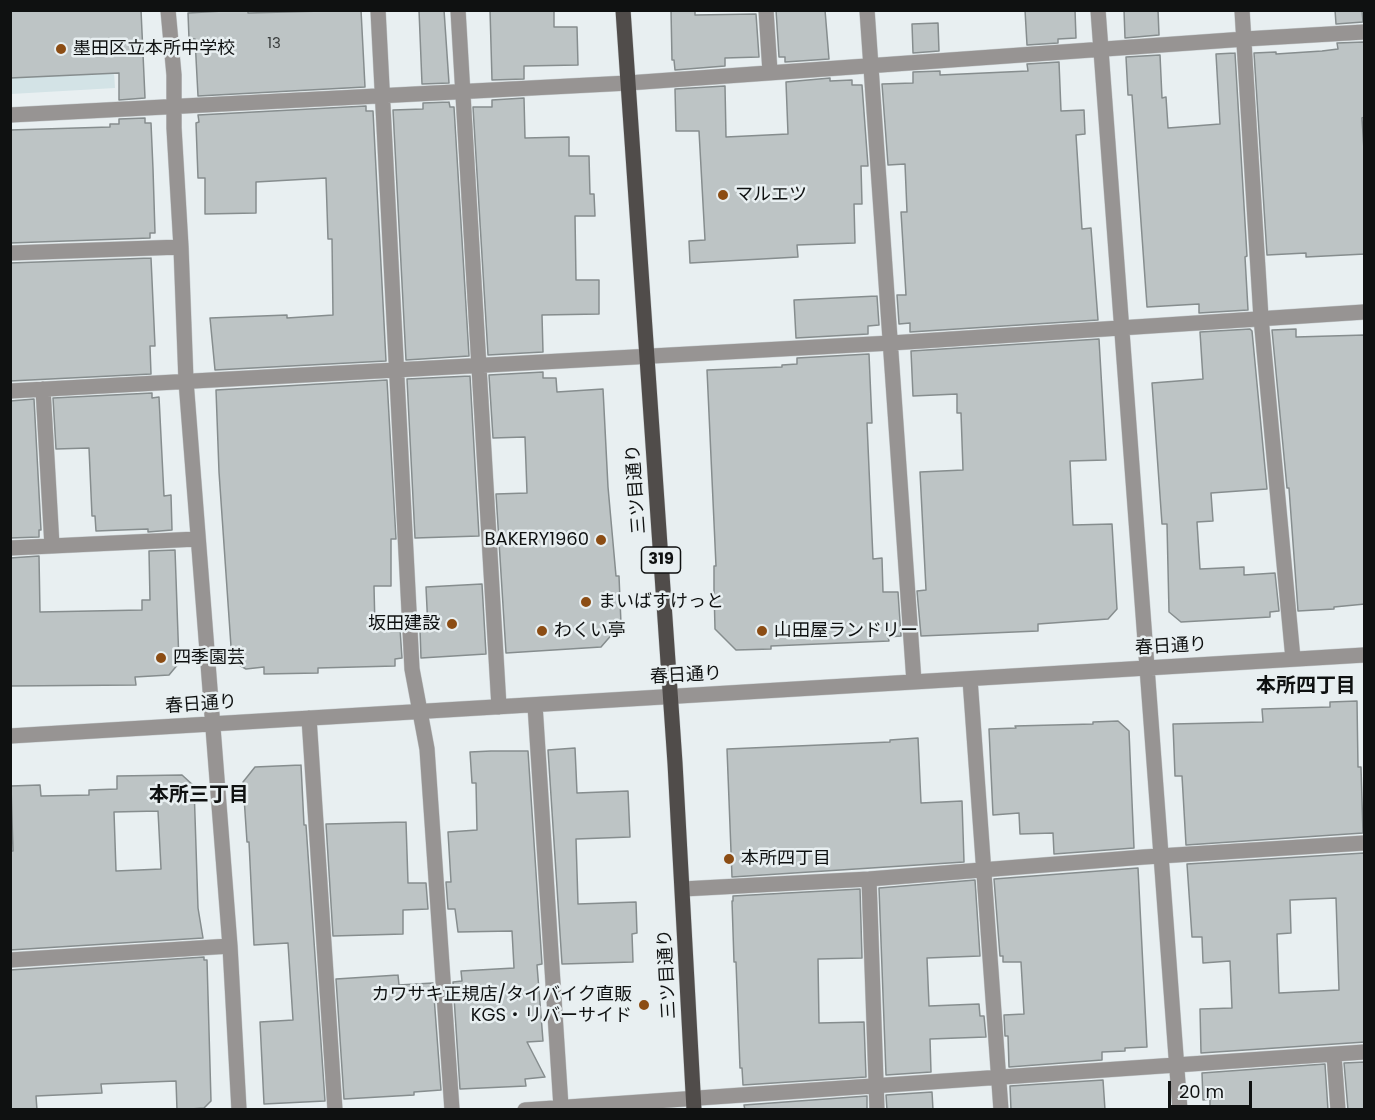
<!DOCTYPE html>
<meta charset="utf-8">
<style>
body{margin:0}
#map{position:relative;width:1375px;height:1120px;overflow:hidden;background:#e8eff1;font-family:Poppins,sans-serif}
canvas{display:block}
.frame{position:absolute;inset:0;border:12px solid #0f1111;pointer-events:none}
.scale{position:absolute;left:1168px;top:1081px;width:84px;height:27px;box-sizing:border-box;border:3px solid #0f1111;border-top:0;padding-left:8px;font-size:18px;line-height:21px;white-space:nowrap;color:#0f1111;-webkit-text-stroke:4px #e8eff1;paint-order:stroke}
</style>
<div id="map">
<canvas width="1375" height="1120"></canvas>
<div class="frame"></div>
<div class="scale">20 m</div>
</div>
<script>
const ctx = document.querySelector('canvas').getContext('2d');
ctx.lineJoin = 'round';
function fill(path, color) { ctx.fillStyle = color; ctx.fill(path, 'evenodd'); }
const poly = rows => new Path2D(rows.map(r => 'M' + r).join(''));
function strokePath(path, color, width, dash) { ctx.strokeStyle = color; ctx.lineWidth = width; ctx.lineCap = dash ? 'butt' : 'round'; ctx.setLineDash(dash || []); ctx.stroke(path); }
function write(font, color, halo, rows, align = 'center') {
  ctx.font = font + ' Poppins,"Noto Sans JP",sans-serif'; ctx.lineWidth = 5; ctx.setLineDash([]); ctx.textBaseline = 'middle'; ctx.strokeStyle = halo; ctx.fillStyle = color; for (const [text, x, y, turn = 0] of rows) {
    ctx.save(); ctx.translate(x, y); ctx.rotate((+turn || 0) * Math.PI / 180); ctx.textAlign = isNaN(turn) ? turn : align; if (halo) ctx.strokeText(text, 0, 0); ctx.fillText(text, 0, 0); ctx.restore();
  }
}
fill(poly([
 [11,11,110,11,115,88,11,94]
]), '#d3e3e6');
const building = poly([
 [10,10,141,10,145,98,119,100,119,73,10,78,10,10],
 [241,10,248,10,248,13,361,10,365,87,198,96,195,39,189,39,188,13,241,10],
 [419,10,444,10,449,83,422,84,419,10],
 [490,10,554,10,554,27,577,27,578,65,524,66,524,79,492,80,490,10],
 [671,10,695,10,695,15,756,14,759,57,725,58,725,66,675,70,674,60,672,60,671,10],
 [776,10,825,10,829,59,785,62,785,57,779,57,776,10],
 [1025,10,1075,10,1076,38,1058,39,1058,43,1027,45,1025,10],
 [1124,10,1158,10,1159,35,1125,38,1124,10],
 [1335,10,1362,10,1363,22,1336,24,1335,10],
 [938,23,939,51,913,53,912,24,938,23],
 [1364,42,1365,117,1362,118,1365,166,1365,254,1306,257,1306,253,1267,255,1254,53,1276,52,1276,54,1322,51,1338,49,1337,43,1364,42],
 [1235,53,1247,256,1245,257,1248,310,1199,313,1199,304,1147,307,1132,95,1128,95,1126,57,1160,55,1162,98,1166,97,1168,128,1220,124,1216,54,1235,53],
 [1059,62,1061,111,1084,110,1085,134,1076,135,1082,229,1091,228,1098,320,910,332,910,323,899,324,897,295,906,295,901,212,907,212,905,164,888,165,882,84,913,83,913,72,940,71,940,75,1028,71,1027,64,1059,62],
 [830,78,830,81,852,80,852,85,862,85,868,166,861,166,862,204,854,204,855,243,797,245,798,257,690,263,689,241,705,240,699,131,676,131,675,89,725,86,726,137,788,134,786,82,830,78],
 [524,98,525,138,569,137,569,156,589,156,590,194,594,194,595,216,575,216,576,280,599,280,599,314,542,315,543,352,488,355,473,107,492,107,492,100,524,98],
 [449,102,450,107,454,107,469,356,406,360,393,110,423,109,423,103,449,102],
 [366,106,366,111,373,111,386,361,215,370,210,318,287,315,287,318,333,315,332,239,328,239,326,178,256,182,256,213,205,214,205,178,198,178,196,123,199,122,198,115,366,106],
 [145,118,145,123,151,123,153,169,155,233,150,233,150,238,10,243,10,130,110,127,110,124,119,124,119,119,145,118],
 [151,258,155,346,150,346,151,374,10,381,10,263,151,258],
 [877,296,879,325,868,326,868,334,796,338,794,300,877,296],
 [1250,329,1252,331,1267,489,1211,493,1213,521,1197,522,1200,569,1244,567,1244,575,1275,573,1279,611,1270,612,1270,617,1181,622,1169,612,1167,524,1162,524,1152,383,1203,379,1200,332,1250,329],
 [1296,329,1296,337,1365,335,1365,604,1334,607,1334,609,1298,611,1289,488,1287,488,1272,330,1296,329],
 [1099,339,1106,460,1070,461,1073,525,1112,524,1117,609,1108,619,1038,624,1038,631,921,636,917,591,926,590,920,472,963,470,961,413,957,413,957,394,913,396,911,351,1099,339],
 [869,354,872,423,867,423,873,559,882,558,883,592,898,592,901,636,888,637,889,641,771,646,771,649,736,650,715,629,714,589,714,566,716,566,707,370,782,367,782,365,797,364,797,358,869,354],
 [543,372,543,378,556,378,557,392,603,389,608,487,616,576,619,576,621,624,601,647,506,653,496,494,527,493,525,437,493,438,489,375,543,372],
 [470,376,479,536,415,538,407,379,470,376],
 [387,380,396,539,391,539,391,586,374,586,375,629,400,629,402,658,395,659,395,666,318,668,318,673,264,674,264,667,246,669,232,661,219,472,216,390,387,380],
 [152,393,152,398,159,397,164,496,171,495,172,530,148,532,148,529,96,531,95,516,92,516,89,448,56,449,53,398,152,393],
 [34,399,41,530,39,530,39,537,10,538,10,401,34,399],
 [175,550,179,663,169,675,135,677,136,685,10,686,10,558,39,556,40,612,142,610,142,600,150,600,149,551,175,550],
 [482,584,486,654,421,658,420,629,428,629,426,587,482,584],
 [1357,701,1358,767,1361,767,1363,833,1186,845,1182,776,1175,776,1173,724,1263,722,1262,709,1330,707,1330,702,1357,701],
 [1118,721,1129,731,1134,848,1054,854,1053,833,1020,834,1019,813,993,815,989,729,1016,728,1015,726,1093,724,1093,722,1118,721],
 [918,738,921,803,962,801,964,862,732,877,727,749,890,742,890,740,918,738],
 [575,748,577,793,628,791,630,837,576,839,578,904,636,902,637,933,632,934,633,962,562,964,548,750,575,748],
 [491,751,528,751,542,964,537,965,543,1041,527,1042,545,1077,525,1079,526,1086,460,1089,453,982,462,981,461,971,514,968,512,931,458,932,455,909,448,909,446,882,451,882,448,832,477,830,476,783,472,783,470,752,491,751],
 [301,765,304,825,306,825,325,1101,264,1104,260,1022,293,1020,288,943,254,945,249,842,247,842,243,782,255,767,301,765],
 [182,775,194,786,198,908,203,938,10,950,10,851,13,851,11,786,40,785,41,796,89,795,89,790,117,789,117,776,182,775],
 [158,811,161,869,116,871,114,812,158,811],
 [406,822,408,883,426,883,428,909,403,910,403,934,333,936,326,824,406,822],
 [1364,853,1365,1042,1201,1053,1200,1009,1232,1008,1230,961,1203,963,1202,937,1192,937,1187,864,1364,853],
 [1336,898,1339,990,1279,993,1277,934,1291,933,1290,900,1336,898],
 [1138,868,1147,1047,1125,1048,1125,1051,1102,1052,1102,1060,1009,1067,1008,1036,1005,1036,1004,1015,1024,1014,1021,962,1003,962,1003,956,1000,956,994,879,1138,868],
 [975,880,980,956,927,958,929,1006,979,1004,980,1016,984,1016,986,1037,930,1039,931,1072,886,1075,879,888,975,880],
 [860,889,862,958,818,959,819,1023,864,1022,866,1077,743,1085,742,1068,740,1068,736,962,734,962,732,901,733,901,733,896,860,889],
 [204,957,204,960,207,960,211,1101,204,1108,177,1110,176,1081,101,1084,102,1093,36,1096,37,1110,10,1110,10,970,204,957],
 [398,975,399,985,433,983,441,1090,414,1092,414,1095,344,1099,336,979,398,975],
 [1365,1062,1365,1110,1348,1110,1344,1063,1365,1062],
 [1325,1064,1328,1110,1210,1110,1210,1099,1203,1100,1202,1073,1325,1064],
 [1103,1080,1105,1110,1011,1110,1010,1086,1103,1080],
 [932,1092,933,1110,887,1110,886,1095,932,1092],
 [867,1096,867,1110,745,1110,744,1105,867,1096]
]);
fill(building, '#bdc4c5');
strokePath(building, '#868d8e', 1.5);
const minor = poly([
 [168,10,174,75,174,128,181,247,186,381,230,946,239,1110],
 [378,10,412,669,427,749,452,1110],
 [458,10,499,707],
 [766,10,770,72],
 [867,10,914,682],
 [1098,10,1180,1110],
 [1242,10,1261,318,1293,659],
 [10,115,628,83,1245,39,1364,32],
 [10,253,181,247],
 [43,389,52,546],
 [10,391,891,343,1364,312],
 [10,548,197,539],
 [970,679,1001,1110],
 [535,705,561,1107],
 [309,718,335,1110],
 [10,736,1364,655],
 [869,879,877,1110],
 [683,889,869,879,1144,857,1364,843],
 [10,960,230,946],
 [1334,1055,1338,1110],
 [525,1110,1364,1052]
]);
const major = poly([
 [623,10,675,763,694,1110]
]);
strokePath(minor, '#c5cbcd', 16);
strokePath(major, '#c5cbcd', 16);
strokePath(minor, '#979493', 15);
strokePath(major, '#504c4a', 15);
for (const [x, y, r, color] of [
 [61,49,6,"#8c4d14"],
 [723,195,6,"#8c4d14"],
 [601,540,6,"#8c4d14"],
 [586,602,6,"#8c4d14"],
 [452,624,6,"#8c4d14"],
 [542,631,6,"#8c4d14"],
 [762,631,6,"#8c4d14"],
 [161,658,6,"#8c4d14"],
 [729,859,6,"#8c4d14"],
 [644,1005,6,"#8c4d14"]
]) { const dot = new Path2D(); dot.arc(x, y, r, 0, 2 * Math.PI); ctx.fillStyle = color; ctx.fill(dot); strokePath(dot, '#e8eff1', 2); }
write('15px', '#3a3e3e', null, [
 ["13",274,44]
]);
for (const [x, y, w] of [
 [661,560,39]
]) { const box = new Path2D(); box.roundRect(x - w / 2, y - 13, w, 26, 4.5); ctx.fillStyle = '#e8eff1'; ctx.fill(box); strokePath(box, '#0f1111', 1.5); }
write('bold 16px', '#0f1111', null, [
 ["319",661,560]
]);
write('18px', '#0f1111', '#e8eff1', [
 ["墨田区立本所中学校",73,49],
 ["マルエツ",735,195],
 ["BAKERY1960",589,540,"right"],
 ["まいばすけっと",598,602],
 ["坂田建設",440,624,"right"],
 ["わくい亭",554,631],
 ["山田屋ランドリー",774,631],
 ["四季園芸",173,658],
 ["本所四丁目",741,859],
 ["カワサキ正規店/タイバイク直販",632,995,"right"],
 ["KGS・リバーサイド",632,1016,"right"]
], 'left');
write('18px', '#0f1111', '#e8eff1', [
 ["三ツ目通り",637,489,-94],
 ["春日通り",1171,647,-3],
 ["春日通り",686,676,-3],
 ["春日通り",201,705,-4],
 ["三ツ目通り",668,974,-93]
]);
write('bold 20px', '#0f1111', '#e8eff1', [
 ["本所四丁目",1306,687],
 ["本所三丁目",199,796]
]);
</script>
